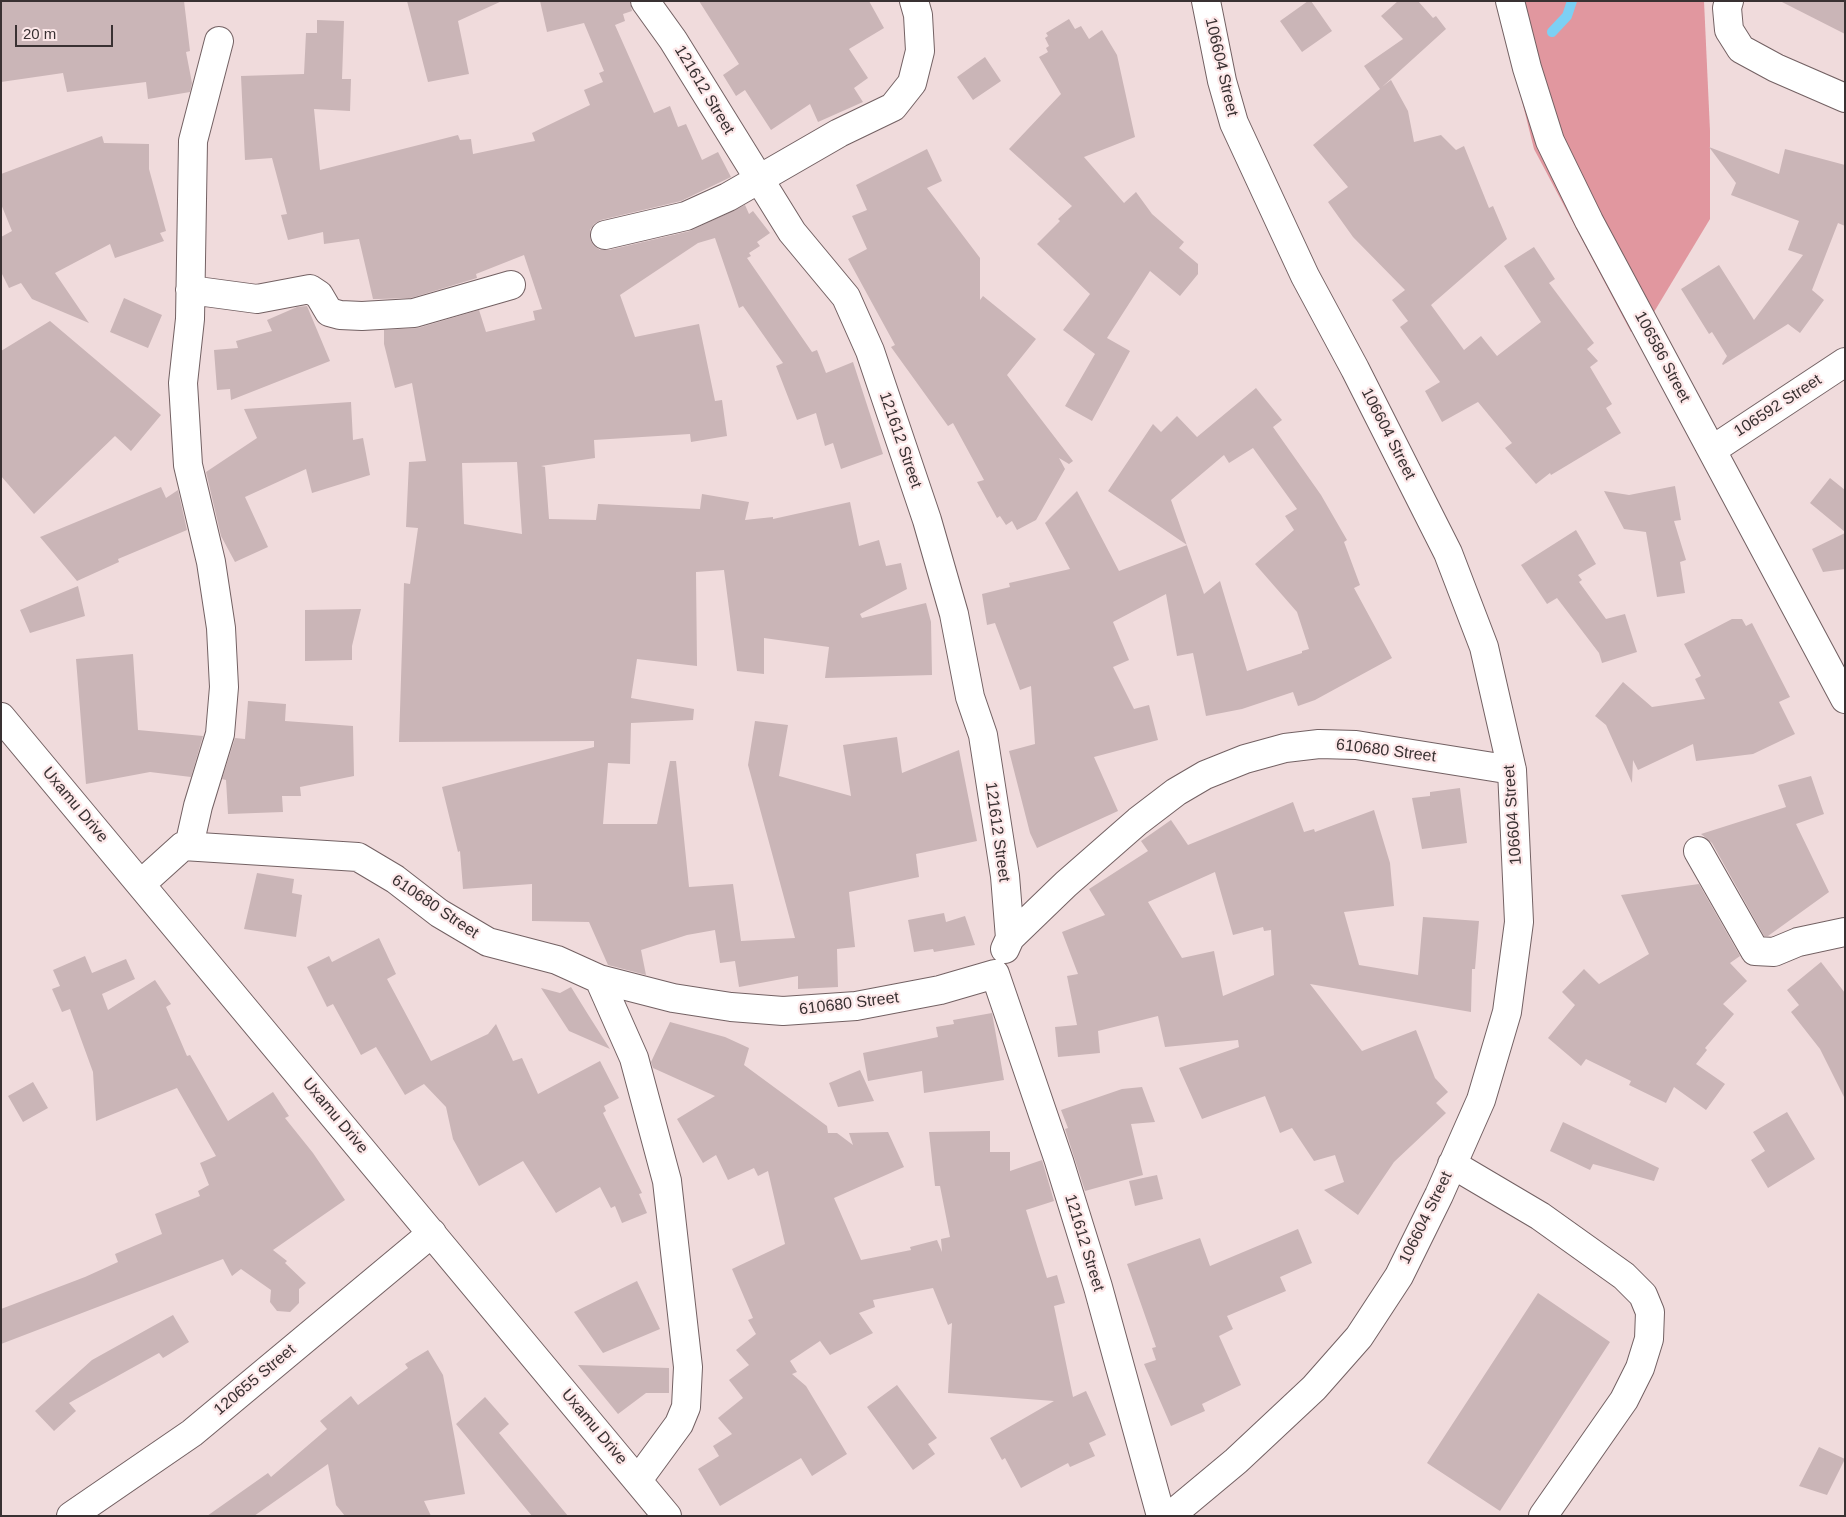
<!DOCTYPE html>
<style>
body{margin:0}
#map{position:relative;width:1846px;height:1517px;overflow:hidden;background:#f0dbdc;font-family:Arial,sans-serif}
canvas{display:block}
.frame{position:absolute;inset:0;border:2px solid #393132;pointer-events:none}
.scale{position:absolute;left:15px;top:25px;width:98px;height:22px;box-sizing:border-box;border:2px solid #393132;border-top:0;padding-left:6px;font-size:15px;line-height:18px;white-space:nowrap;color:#393132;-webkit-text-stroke:4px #fde8e9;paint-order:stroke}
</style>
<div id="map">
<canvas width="1846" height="1517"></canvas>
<div class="frame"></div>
<div class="scale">20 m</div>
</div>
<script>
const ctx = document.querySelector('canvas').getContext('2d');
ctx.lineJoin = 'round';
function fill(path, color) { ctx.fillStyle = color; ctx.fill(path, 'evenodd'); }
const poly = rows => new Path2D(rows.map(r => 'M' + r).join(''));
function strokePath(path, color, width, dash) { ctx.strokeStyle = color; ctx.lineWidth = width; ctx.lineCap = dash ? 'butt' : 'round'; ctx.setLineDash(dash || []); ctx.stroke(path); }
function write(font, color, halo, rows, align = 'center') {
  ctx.font = font + ' Arial,sans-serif'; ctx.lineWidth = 4.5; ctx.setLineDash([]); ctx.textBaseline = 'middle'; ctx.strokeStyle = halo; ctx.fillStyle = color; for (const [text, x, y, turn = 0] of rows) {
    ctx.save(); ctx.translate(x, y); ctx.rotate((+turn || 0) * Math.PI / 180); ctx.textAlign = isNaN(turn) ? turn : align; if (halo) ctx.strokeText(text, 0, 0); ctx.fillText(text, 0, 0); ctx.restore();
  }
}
fill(poly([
 [1497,1,1704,1,1710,131,1710,219,1654,312,1631,332,1534,149]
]), '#e1979f');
strokePath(poly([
 [1552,32,1567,16,1572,1]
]), '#7cd0f4', 10);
fill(poly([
 [1,1,184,1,190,51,186,52,192,83,190,92,148,99,146,82,67,92,63,73,1,82],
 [407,1,502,1,458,21,469,74,428,82],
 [540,1,630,1,632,11,623,14,625,21,615,25,654,113,670,106,678,127,686,124,702,160,718,152,731,177,681,201,601,220,594,224,590,230,590,238,593,245,600,250,609,250,690,231,745,205,749,214,753,211,770,233,757,242,760,246,749,253,751,256,747,258,812,352,817,350,826,373,853,362,883,454,841,469,833,443,825,446,816,413,797,420,776,366,783,363,743,306,739,308,715,238,698,243,620,295,635,337,699,324,715,401,722,400,727,436,691,442,690,434,594,440,595,458,541,466,545,467,549,519,596,520,598,504,700,509,702,494,749,502,745,520,773,517,773,519,850,502,859,546,879,540,886,566,901,563,907,589,860,614,862,618,926,603,931,622,932,675,825,678,829,647,764,638,764,674,737,671,724,570,696,572,697,666,637,659,631,698,694,709,693,720,631,723,630,764,608,763,603,824,657,824,670,761,676,761,689,887,733,884,741,941,795,938,748,765,755,721,788,725,779,776,851,796,843,745,897,737,902,773,959,750,977,841,916,854,919,877,849,892,855,947,837,949,838,987,798,989,798,976,739,987,735,961,720,963,715,930,687,935,641,950,646,975,608,965,589,922,532,921,532,884,463,889,460,851,458,852,442,787,594,747,594,741,399,742,404,583,410,584,418,528,406,527,409,462,426,461,412,383,395,388,384,344,384,330,418,328,479,310,486,332,535,320,533,311,542,309,524,255,476,274,477,278,411,298,378,299,373,299,359,239,324,244,323,232,288,240,281,215,287,214,272,158,245,160,241,76,304,74,306,33,317,33,317,20,344,21,342,79,351,79,350,111,314,109,320,170,458,135,460,140,471,139,473,154,535,141,532,133,590,105,584,90,603,82,599,73,604,71,584,23,547,32],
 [517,462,522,534,464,524,462,463],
 [699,1,869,1,884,28,849,49,868,78,854,88,863,102,818,122,810,104,771,130,745,90,736,96,723,75,739,64],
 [1308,1,1311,1,1332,31,1302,52,1280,21],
 [1398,1,1418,1,1433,18,1436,16,1446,29,1382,87,1391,80,1408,111,1414,142,1441,135,1456,150,1464,146,1489,208,1493,206,1507,239,1431,305,1464,350,1481,336,1497,356,1541,322,1504,266,1534,247,1555,279,1549,283,1594,343,1587,349,1598,361,1590,367,1612,404,1606,408,1621,433,1551,475,1550,473,1536,484,1505,448,1512,443,1478,402,1442,422,1425,391,1440,382,1400,327,1408,321,1392,300,1405,290,1353,237,1328,202,1348,187,1313,145,1380,89,1364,66,1403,39,1381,16],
 [1780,1,1845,1,1845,34],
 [1069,19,1075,29,1081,26,1089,39,1102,30,1117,55,1135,137,1084,157,1124,203,1136,192,1152,214,1184,242,1179,248,1198,264,1198,274,1180,296,1150,271,1107,338,1130,351,1092,421,1065,406,1095,354,1063,330,1090,294,1037,244,1060,221,1058,219,1072,206,1009,149,1061,94,1039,57,1048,52,1046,48,1049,46,1045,38,1048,36,1046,33],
 [985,57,1001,81,973,100,957,77],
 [102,136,104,143,149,144,149,169,166,231,160,233,164,241,115,258,110,244,55,273,89,323,32,299,21,283,9,288,1,272,1,237,12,231,1,204,1,174],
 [1709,147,1779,174,1785,149,1845,165,1845,226,1838,223,1812,290,1824,300,1800,333,1788,324,1723,365,1722,364,1727,356,1712,332,1709,334,1681,289,1719,265,1754,320,1803,255,1788,250,1799,221,1731,195,1736,183],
 [927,149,942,181,927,188,980,258,980,300,983,296,1036,339,1007,375,1073,461,1069,464,1059,458,1065,469,1036,520,1017,530,1012,521,1006,525,1000,516,997,518,977,482,984,480,953,423,948,426,891,347,895,345,848,259,867,249,852,216,867,210,856,185],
 [124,298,162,315,148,348,110,332],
 [307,306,330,361,231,400,230,389,217,390,214,350,238,348,236,341,272,331,267,320,297,307],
 [50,321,161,415,131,451,115,436,34,514,1,476,1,351],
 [1256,388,1282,420,1273,427,1321,495,1347,540,1344,542,1360,585,1354,588,1392,658,1315,700,1298,706,1293,692,1242,709,1206,716,1193,653,1177,656,1166,594,1113,622,1129,660,1113,667,1134,709,1149,705,1158,740,1094,757,1118,811,1037,848,1030,833,1009,751,1035,744,1031,686,1020,690,995,623,987,625,982,594,1010,587,1009,583,1070,569,1045,523,1077,491,1119,571,1187,545,1108,491,1153,424,1161,432,1177,416,1197,437],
 [1253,448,1297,509,1285,516,1294,530,1255,564,1297,612,1309,649,1302,651,1302,653,1247,671,1220,581,1204,594,1171,500,1224,455,1229,463],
 [351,402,353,440,363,438,370,475,312,493,306,469,245,497,268,547,235,562,221,536,206,472,257,438,244,409],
 [1830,478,1845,490,1845,532,1810,503],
 [1675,486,1681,520,1674,521,1686,560,1680,562,1685,593,1657,597,1646,532,1624,529,1604,491,1629,495],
 [161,487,166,498,178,490,187,530,118,559,119,562,77,581,40,537],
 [1576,530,1596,564,1578,575,1582,580,1579,582,1606,619,1625,614,1637,652,1602,663,1599,653,1557,598,1547,604,1521,565],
 [1845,533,1845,569,1823,572,1812,549],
 [78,586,85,616,30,633,20,610],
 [361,609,352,646,352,660,305,661,305,610],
 [1732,619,1742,619,1746,626,1752,623,1790,697,1779,702,1795,734,1753,754,1696,761,1693,744,1638,770,1633,760,1632,783,1606,725,1595,716,1623,682,1652,707,1705,699,1695,679,1701,676,1684,644],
 [133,654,138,730,203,736,191,777,150,772,86,784,76,659],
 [248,701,286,704,285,721,353,726,354,776,300,787,301,796,282,796,283,812,228,814,226,780,222,779,235,738,245,739],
 [1811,776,1824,814,1796,824,1829,892,1768,936,1764,936,1712,843,1701,834,1786,807,1778,785],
 [1460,788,1467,843,1422,849,1412,798,1430,796,1430,792],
 [1293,802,1304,832,1314,829,1315,832,1374,810,1390,863,1394,906,1344,912,1359,965,1418,975,1423,917,1479,921,1475,969,1472,969,1471,1012,1310,984,1362,1051,1416,1030,1435,1078,1448,1092,1436,1103,1446,1113,1394,1162,1358,1215,1324,1190,1344,1182,1335,1155,1314,1161,1292,1128,1280,1133,1265,1096,1202,1119,1179,1068,1239,1047,1238,1040,1165,1047,1158,1016,1098,1031,1100,1053,1058,1057,1055,1027,1077,1025,1067,976,1078,974,1062,932,1105,915,1089,889,1148,851,1141,841,1171,820,1188,845],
 [1215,872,1233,935,1263,927,1264,931,1271,930,1274,975,1223,996,1214,951,1182,958,1148,902],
 [257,873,294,879,292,893,302,895,296,937,244,929],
 [1699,884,1740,956,1730,963,1747,981,1723,1004,1734,1014,1705,1048,1707,1050,1696,1064,1725,1084,1706,1110,1674,1087,1666,1103,1629,1085,1631,1081,1586,1059,1581,1066,1548,1038,1575,1005,1562,992,1584,969,1599,984,1649,954,1621,895],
 [944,913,946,922,965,916,975,945,934,952,933,949,914,952,908,920],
 [379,938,396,974,387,979,431,1061,488,1034,496,1024,513,1061,522,1058,538,1094,600,1061,619,1098,604,1106,606,1111,603,1113,642,1193,639,1194,647,1213,622,1223,615,1206,611,1208,600,1187,556,1213,523,1161,479,1186,453,1139,446,1107,424,1084,405,1095,376,1047,361,1055,333,1004,327,1007,307,967,329,956,332,962],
 [85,956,92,973,126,959,135,979,102,994,108,1010,155,980,171,1004,166,1007,187,1056,190,1055,228,1121,273,1092,289,1116,285,1118,313,1153,345,1200,273,1250,287,1261,285,1263,306,1283,299,1289,299,1303,290,1312,277,1311,270,1302,271,1290,241,1269,232,1276,223,1259,1,1344,1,1309,85,1277,118,1262,115,1254,162,1234,155,1214,200,1196,198,1191,209,1185,200,1163,216,1156,177,1088,96,1121,93,1072,70,1009,62,1012,52,989,60,986,53,970],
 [1821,962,1845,993,1845,1099,1820,1049,1791,1012,1799,1005,1787,990],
 [571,987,589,1016,610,1049,569,1031,541,988,560,993],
 [992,1013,1004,1080,924,1093,922,1071,868,1081,863,1053,938,1037,936,1027,954,1024,953,1020],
 [670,1022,725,1037,749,1048,744,1065,827,1126,828,1133,837,1133,853,1145,849,1133,888,1132,904,1167,834,1198,861,1260,911,1250,910,1247,937,1240,942,1252,941,1239,950,1237,940,1186,935,1186,929,1132,990,1131,990,1152,1010,1152,1010,1171,1042,1160,1054,1201,1026,1210,1047,1278,1057,1275,1065,1303,1054,1306,1073,1397,1086,1391,1106,1435,1089,1443,1095,1456,1070,1467,1068,1463,1021,1488,1005,1458,1002,1460,990,1438,1054,1401,948,1393,952,1323,948,1325,933,1288,873,1300,875,1307,859,1313,873,1333,830,1355,820,1341,790,1361,797,1372,792,1374,806,1386,847,1454,812,1476,801,1458,720,1506,698,1469,719,1456,713,1446,732,1434,718,1418,743,1398,729,1380,749,1365,736,1350,756,1334,748,1320,753,1318,732,1269,785,1244,768,1171,758,1176,754,1168,728,1180,716,1155,703,1163,677,1119,715,1096,653,1068,651,1062],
 [860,1070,874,1101,838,1107,829,1083],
 [33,1082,48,1108,23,1122,8,1096],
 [1142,1087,1155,1122,1131,1124,1143,1175,1085,1191,1065,1129,1068,1128,1061,1110,1122,1089],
 [1787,1112,1815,1159,1768,1188,1751,1160,1765,1151,1753,1132],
 [1563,1122,1659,1168,1654,1181,1593,1164,1590,1170,1550,1151],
 [1157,1175,1163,1199,1135,1206,1129,1181],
 [1298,1229,1312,1263,1280,1277,1286,1291,1227,1316,1233,1329,1219,1336,1241,1385,1202,1404,1205,1411,1171,1426,1144,1364,1156,1360,1152,1348,1156,1347,1127,1264,1200,1238,1210,1266],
 [637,1281,660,1329,603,1353,574,1312],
 [1538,1293,1610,1342,1500,1511,1427,1463],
 [173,1315,189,1342,163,1358,159,1353,69,1403,76,1411,54,1431,35,1411,92,1360],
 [428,1350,443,1375,465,1494,424,1501,431,1516,345,1516,336,1505,328,1464,254,1516,207,1516,268,1473,271,1477,327,1429,320,1421,351,1396,358,1405,408,1368,405,1364],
 [578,1365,669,1368,669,1393,646,1393,618,1414],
 [897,1385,937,1438,928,1444,935,1454,913,1470,867,1407],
 [485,1397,509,1424,499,1433,568,1516,532,1516,456,1424],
 [1819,1447,1845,1459,1827,1495,1799,1486]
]), '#cab5b7');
const minor = poly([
 [645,1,673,40,792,232,846,297,870,351,927,520,954,614,970,697,983,735,1005,876,1010,938],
 [1510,1,1527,68,1550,141,1589,221,1845,699],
 [1729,1,1727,8,1729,30,1741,49,1776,68,1845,98],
 [605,235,686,216,728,197,839,133,893,107,912,83,920,51,918,15,914,1],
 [190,290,257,299,310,289,319,295,329,312,340,315,362,316,414,313,511,285],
 [1712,450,1845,362],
 [1,717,667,1516],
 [189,846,198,806,220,734,224,687,221,628,211,562,188,465,183,383,190,319,193,141,219,41],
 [1698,851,1755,951,1774,952,1798,942,1845,932],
 [142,883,183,846,358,857,395,879,439,913,488,942,557,960,599,979,673,998,731,1007,783,1011,856,1006,940,990,995,974],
 [1005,949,1010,938,1066,884,1138,821,1176,792,1205,775,1245,759,1285,748,1319,744,1356,745,1512,770],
 [995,974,1059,1161,1098,1287,1161,1516],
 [599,979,634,1058,667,1181,688,1367,686,1407,679,1424,638,1480],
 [1452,1164,1540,1216,1624,1276,1643,1295,1650,1312,1649,1339,1640,1368,1624,1400,1543,1516],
 [71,1516,192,1433,432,1233],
 [1170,1516,1236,1461,1314,1388,1359,1337,1399,1276,1439,1195,1481,1100,1507,1012,1519,922,1512,770,1484,647,1448,553,1355,369,1305,276,1234,123,1222,81,1206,1]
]);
strokePath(minor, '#736163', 30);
strokePath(minor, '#fff', 28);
write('16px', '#393132', '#fde8e9', [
 ["106604 Street",1221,67,77],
 ["121612 Street",704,90,59],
 ["106586 Street",1662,357,62],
 ["106592 Street",1778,406,-33],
 ["106604 Street",1388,434,63],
 ["121612 Street",900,440,71],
 ["610680 Street",1386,751,7],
 ["Uxamu Drive",75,805,50],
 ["106604 Street",1513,815,-94],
 ["121612 Street",997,832,82],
 ["610680 Street",435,907,34],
 ["610680 Street",849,1004,-7],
 ["Uxamu Drive",335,1116,50],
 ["106604 Street",1426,1218,-64],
 ["121612 Street",1084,1243,73],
 ["120655 Street",255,1380,-40],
 ["Uxamu Drive",594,1427,50]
]);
</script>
